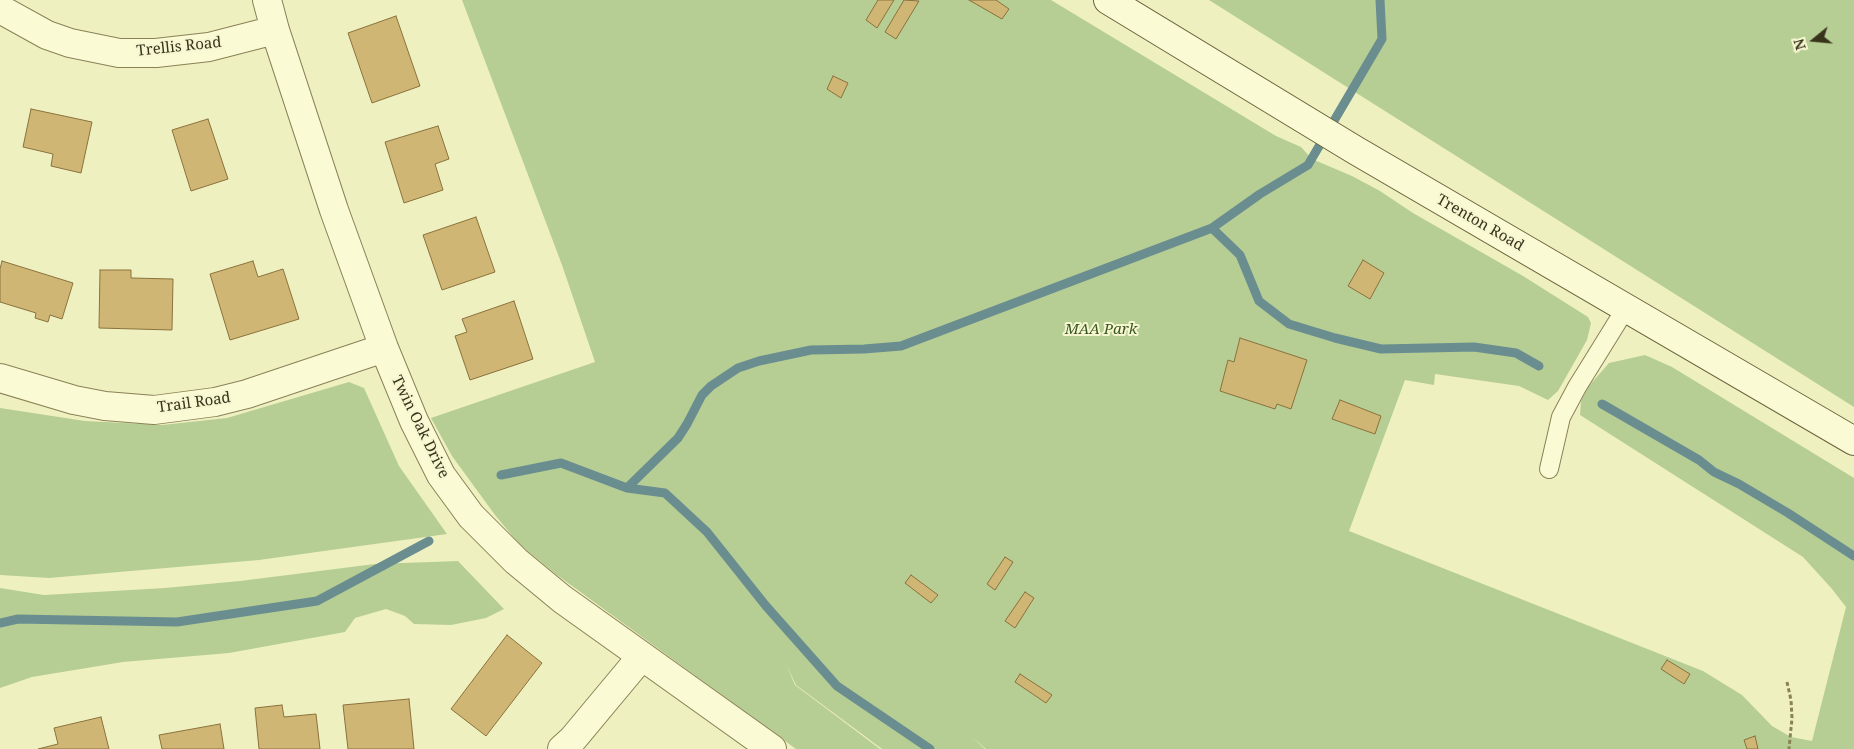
<!DOCTYPE html>
<style>
body{margin:0}
#map{position:relative;width:1854px;height:749px;overflow:hidden;background:#eff0c0;font-family:"Noto Serif",serif}
canvas{display:block}
.north{position:absolute;left:1789px;top:15px;width:50px;height:50px;-webkit-text-stroke:4px #f6f7d0;paint-order:stroke;rotate:253deg;font-size:14px;font-weight:700;line-height:20px;text-align:center;color:#39331c}
.north::after{content:'';display:block;margin:auto;width:18px;height:22px;background:#39331c;clip-path:polygon(50% 0,100% 100%,50% 72%,0 100%)}
</style>
<div id="map">
<canvas width="1854" height="749"></canvas>
<div class="north">N</div>
</div>
<script>
const ctx = document.querySelector('canvas').getContext('2d');
ctx.lineJoin = 'round';
function fill(path, color) { ctx.fillStyle = color; ctx.fill(path, 'evenodd'); }
const poly = rows => new Path2D(rows.map(r => 'M' + r).join(''));
function strokePath(path, color, width, dash) { ctx.strokeStyle = color; ctx.lineWidth = width; ctx.lineCap = dash ? 'butt' : 'round'; ctx.setLineDash(dash || []); ctx.stroke(path); }
function write(font, color, halo, rows, align = 'center') {
  ctx.font = font + ' "Noto Serif",serif'; ctx.lineWidth = 4; ctx.setLineDash([]); ctx.textBaseline = 'middle'; ctx.strokeStyle = halo; ctx.fillStyle = color; for (const [text, x, y, turn = 0] of rows) {
    ctx.save(); ctx.translate(x, y); ctx.rotate((+turn || 0) * Math.PI / 180); ctx.textAlign = isNaN(turn) ? turn : align; if (halo) ctx.strokeText(text, 0, 0); ctx.fillText(text, 0, 0); ctx.restore();
  }
}
fill(poly([
 [462,0,1051,0,1276,136,1301,147,1312,159,1352,176,1380,191,1413,213,1523,276,1588,317,1591,323,1587,340,1558,391,1548,400,1519,386,1435,374,1434,385,1405,380,1349,531,1703,671,1742,695,1772,726,1791,737,1812,741,1846,607,1832,589,1803,557,1580,415,1581,401,1588,387,1609,363,1645,355,1672,367,1854,478,1854,749,986,749,972,737,985,749,882,749,796,685,786,664,795,685,880,749,796,749,557,575,519,544,495,515,452,456,431,418,595,362,562,265],
 [1209,0,1854,0,1854,407],
 [349,382,364,388,399,466,447,534,259,560,49,578,0,575,0,408,85,421,162,425,227,418],
 [458,561,504,609,486,618,451,625,414,624,405,616,386,609,355,618,345,632,229,653,123,662,32,677,0,688,0,588,44,595,165,588,240,581,375,564]
]), '#b6ce94');
strokePath(poly([
 [1212,228,1240,255,1259,301,1289,324,1335,338,1381,349,1474,347,1516,353,1539,366],
 [1602,404,1699,460,1714,472,1739,484,1788,513,1854,556],
 [501,475,561,463,627,488,678,438,687,424,702,395,711,386,738,368,759,361,811,350,864,349,901,346,1212,228,1260,194,1308,165,1382,39,1380,0],
 [627,488,665,493,707,532,766,606,837,686,930,749],
 [0,623,18,619,177,622,317,601,429,541]
]), '#6a8e90', 9);
const building = poly([
 [878,0,894,0,877,28,866,20,878,0],
 [904,0,919,1,896,39,885,32,904,0],
 [969,0,996,0,1009,9,1002,19,969,0],
 [396,16,420,86,372,103,348,33,396,16],
 [833,76,848,83,841,98,827,89,833,76],
 [31,109,92,122,81,173,51,166,53,154,23,147,31,109],
 [208,119,228,179,191,191,172,130,208,119],
 [438,126,449,159,435,164,443,190,404,203,385,142,438,126],
 [476,217,495,272,442,290,423,235,476,217],
 [1363,260,1384,273,1370,299,1348,286,1363,260],
 [2,261,73,283,62,319,50,315,48,322,35,318,36,313,0,302,0,269,2,261],
 [253,261,258,277,283,269,299,319,230,340,210,274,253,261],
 [100,270,131,270,131,278,173,279,172,330,99,328,100,270],
 [514,301,533,359,470,380,455,336,467,332,462,319,514,301],
 [1240,338,1307,360,1291,409,1277,404,1275,409,1220,391,1228,360,1234,362,1240,338],
 [1340,400,1381,416,1375,434,1332,419,1340,400],
 [1005,557,1013,562,995,590,987,584,1005,557],
 [911,575,938,595,931,603,905,583,911,575],
 [1025,592,1034,598,1015,628,1005,621,1025,592],
 [507,635,542,663,486,736,451,709,507,635],
 [1667,660,1690,674,1684,684,1661,669,1667,660],
 [1020,674,1052,695,1046,703,1015,682,1020,674],
 [409,699,414,749,348,749,343,705,409,699],
 [282,705,284,717,316,714,320,749,259,749,255,708,282,705],
 [101,717,109,749,38,749,58,744,54,728,101,717],
 [220,724,224,749,162,749,159,735,220,724],
 [1755,736,1758,749,1747,749,1744,740,1755,736]
]);
fill(building, '#d0b674');
strokePath(building, '#8a723c', 1);
const lane = poly([
 [1549,469,1561,417,1577,387,1626,308]
]);
const street = poly([
 [267,0,275,30,334,210,384,348,414,421,441,475,471,516,516,561,562,599,772,749],
 [0,9,47,35,70,43,119,53,156,53,209,47,275,30],
 [0,378,74,400,105,406,154,410,215,402,247,394,384,348],
 [562,749,572,740,642,656]
]);
const secondary = poly([
 [1108,0,1355,150,1854,441]
]);
strokePath(lane, '#8a8157', 20);
strokePath(street, '#8a8157', 30);
strokePath(secondary, '#6b623b', 30);
strokePath(poly([
 [1787,682,1791,700,1792,718,1789,749]
]), '#8a8157', 3, [4, 2.5]);
strokePath(lane, '#fafad4', 18);
strokePath(street, '#fafad4', 28);
strokePath(secondary, '#fafad4', 28);
write('15px', '#39331c', '#f6f7d0', [
 ["Trellis Road",179,47,-6],
 ["Trenton Road",1480,223,30],
 ["Trail Road",194,403,-8],
 ["Twin Oak Drive",420,427,64]
]);
write('italic 15px', '#395622', '#f6f7d0', [
 ["MAA Park",1101,330]
]);
</script>
